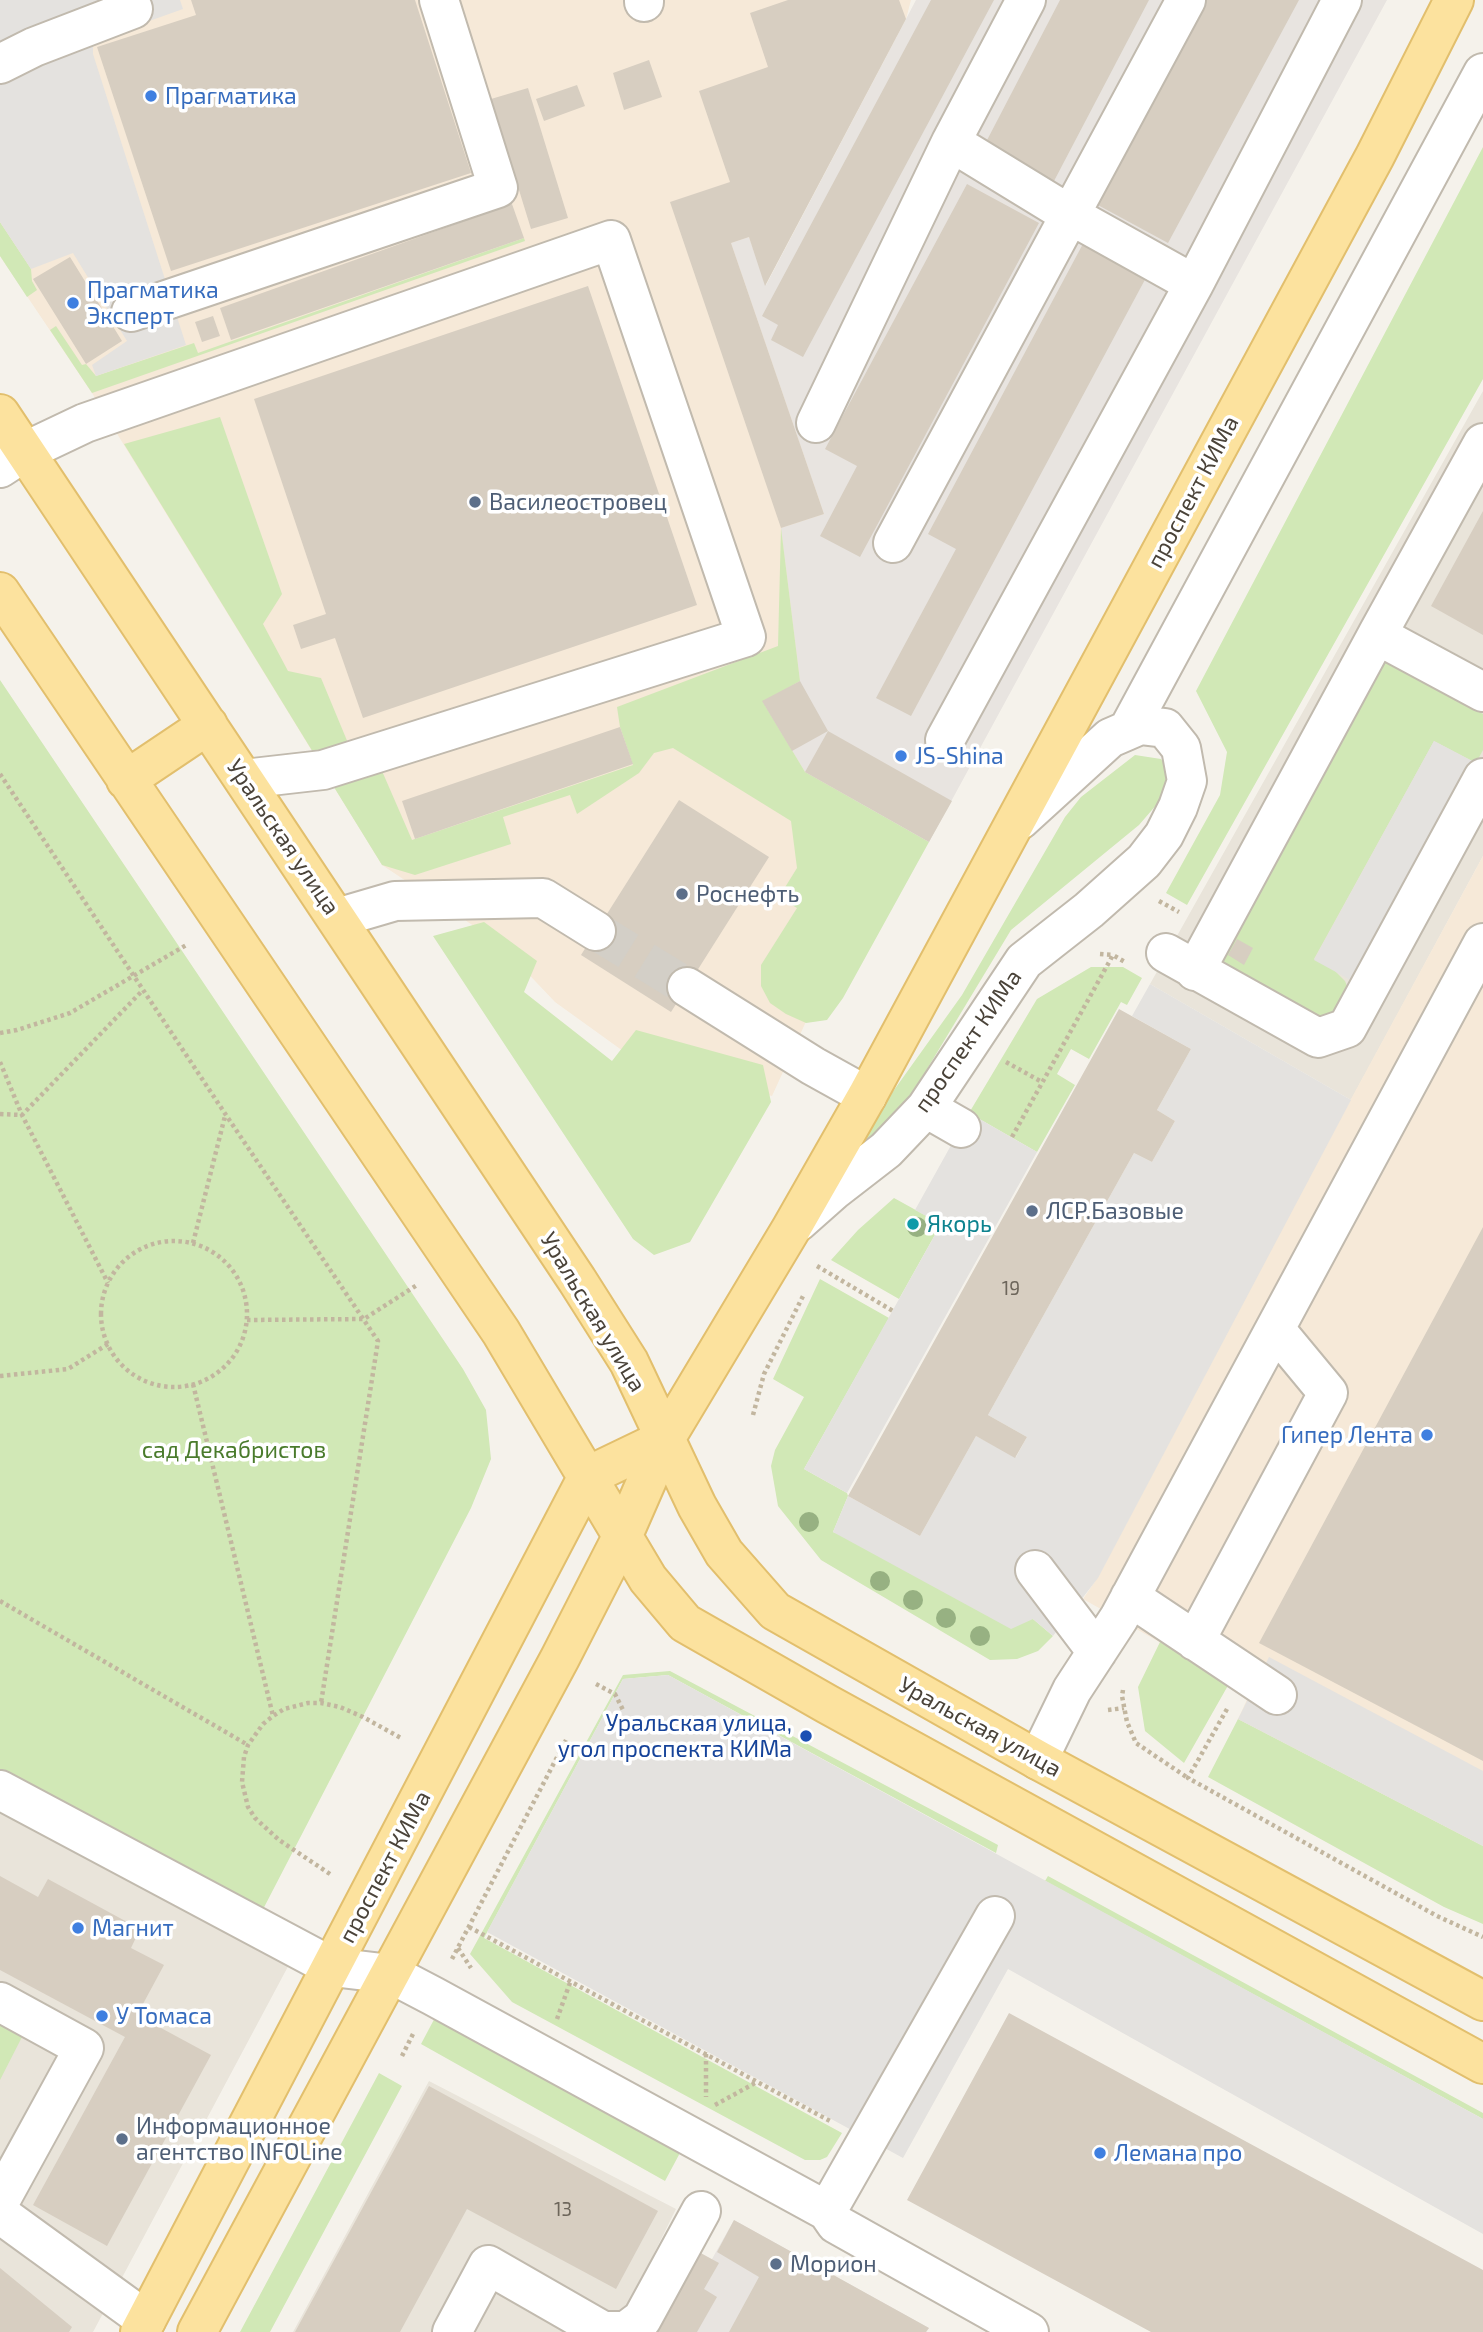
<!DOCTYPE html>
<meta charset="utf-8">
<style>
body{margin:0}
canvas{display:block;background:#f5f2eb}
</style>
<canvas width="1483" height="2332"></canvas>
<script>
const ctx = document.querySelector('canvas').getContext('2d');
ctx.lineJoin = 'round';
function fill(path, color) { ctx.fillStyle = color; ctx.fill(path, 'evenodd'); }
const poly = rows => new Path2D(rows.map(r => 'M' + r).join(''));
function strokePath(path, color, width, dash) { ctx.strokeStyle = color; ctx.lineWidth = width; ctx.lineCap = dash ? 'butt' : 'round'; ctx.setLineDash(dash || []); ctx.stroke(path); }
function write(font, color, halo, rows, align = 'center') {
  ctx.font = font + ' "Exo 2",sans-serif'; ctx.lineWidth = 7; ctx.setLineDash([]); ctx.textBaseline = 'middle'; ctx.strokeStyle = halo; ctx.fillStyle = color; for (const [text, x, y, turn = 0] of rows) {
    ctx.save(); ctx.translate(x, y); ctx.rotate((+turn || 0) * Math.PI / 180); ctx.textAlign = isNaN(turn) ? turn : align; if (halo) ctx.strokeText(text, 0, 0); ctx.fillText(text, 0, 0); ctx.restore();
  }
}
fill(poly([
 [1483,391,1483,856,1351,1100,1150,984],
 [0,1779,300,1944,93,2332,0,2332],
 [429,2081,676,2209,615,2332,293,2332]
]), '#e9e4da');
fill(poly([
 [0,0,911,0,906,19,765,286,824,514,862,899,772,1096,623,1051,555,1002,498,942,382,865,92,393,0,256],
 [1483,856,1483,1846,1238,1719,1250,1693,1083,1599,1098,1577,1301,1191]
]), '#f6e9d8');
fill(poly([
 [916,0,1387,0,929,842,805,772,762,701,800,681,781,528,824,514,731,243,749,237,766,285],
 [734,2220,929,2328,926,2332,650,2332,712,2259]
]), '#e8e4e0');
fill(poly([
 [1483,147,1483,379,1187,905,1166,893,1220,795,1227,752,1196,691],
 [0,222,31,269,32,281,37,290,27,297,0,256],
 [524,238,525,241,92,393,50,330,56,326,82,365,86,364,96,376,194,343,198,353],
 [220,417,282,594,263,624,288,671,321,678,348,743,319,762,124,444],
 [781,528,800,681,763,702,805,772,929,842,843,998,827,1020,806,1023,786,1014,770,1003,761,986,761,965,797,908,779,897,797,868,791,821,673,748,654,753,639,773,577,814,570,795,503,817,511,844,415,875,382,865,332,784,382,771,412,840,633,765,620,727,617,707,778,646],
 [1373,661,1386,661,1483,714,1483,750,1476,763,1434,741,1314,959,1334,970,1345,981,1349,991,1339,1009,1317,1020,1202,971],
 [0,680,463,1369,486,1410,491,1459,471,1508,259,1917,0,1773],
 [1135,755,1161,759,1169,771,1166,787,1158,803,1139,825,1011,930,915,1089,898,1113,866,1144,860,1144,859,1139,962,995,1065,817,1081,797],
 [484,922,537,961,524,992,612,1061,636,1030,763,1065,771,1102,690,1242,654,1255,633,1239,433,936],
 [1091,967,1123,967,1142,978,1127,1005,1121,1002,1089,1059,1071,1049,1057,1074,1075,1085,1037,1152,969,1113,1037,999],
 [894,1198,941,1224,899,1299,831,1260,858,1230],
 [820,1279,889,1318,804,1469,847,1493,848,1496,833,1532,1033,1619,1053,1636,1038,1651,1017,1659,990,1660,821,1560,778,1506,771,1466,775,1450,804,1397,773,1379],
 [1160,1642,1230,1682,1184,1763,1145,1731,1138,1687],
 [670,1671,998,1845,996,1853,668,1675,623,1679,484,1938,842,2133,827,2157,820,2160,805,2160,512,2002,470,1954,623,1675],
 [1238,1719,1483,1846,1483,1924,1444,1907,1208,1777],
 [1048,1876,1483,2113,1483,2119,1045,1881],
 [438,2012,681,2151,665,2181,421,2044],
 [0,2025,22,2037,0,2080],
 [379,2073,402,2086,270,2332,240,2332]
]), '#d1e8b6');
fill(poly([
 [0,0,180,0,183,9,93,41,93,54,186,345,96,376,92,365,127,341,73,253,31,269,0,222],
 [1434,741,1476,763,1356,983,1314,960],
 [1150,984,1351,1100,1098,1578,1053,1636,1033,1619,1011,1629,833,1532,848,1496,920,1536,976,1436,1016,1457,1027,1437,988,1415,1134,1153,1152,1162,1175,1121,1157,1110,1191,1049,1132,1016],
 [969,1113,1037,1152,847,1493,804,1469,941,1224,915,1210],
 [1269,1657,1483,1771,1483,1846,1238,1719],
 [668,1675,1483,2119,1483,2234,1008,1969,903,2158,487,1932,623,1679]
]), '#e4e2df');
fill(poly([
 [191,0,415,0,471,173,171,271,97,47,196,15],
 [788,0,899,0,906,19,765,286,749,237,731,243,824,514,781,528,670,202,730,182,699,91,768,67,750,13],
 [931,0,994,0,803,357,771,340,778,325,762,316],
 [1060,0,1149,0,1054,181,985,144],
 [1205,0,1299,0,1168,243,1096,204],
 [649,60,662,97,624,110,613,73],
 [577,85,585,106,544,121,536,99],
 [528,88,568,218,531,229,491,99],
 [967,184,1039,223,860,557,820,536,857,466,825,449],
 [512,204,524,238,231,340,220,308],
 [1085,240,1148,274,911,716,876,698,956,549,928,534],
 [70,257,122,341,86,364,33,279],
 [588,286,697,605,363,718,335,638,301,649,293,625,326,614,254,399],
 [213,316,220,336,202,342,195,322],
 [1483,511,1483,635,1431,606],
 [800,681,828,731,792,751,762,701],
 [620,727,633,764,415,839,402,801],
 [828,731,952,801,929,842,805,772],
 [679,800,769,857,671,1012,581,955],
 [1237,939,1253,948,1244,965,1228,955],
 [1119,1009,1191,1049,1157,1110,1175,1121,1152,1162,1134,1153,988,1415,1027,1437,1015,1458,976,1436,920,1536,848,1496],
 [1483,1227,1483,1761,1259,1643],
 [0,1876,38,1897,48,1879,140,1929,131,1948,164,1965,137,2015,211,2055,107,2246,33,2205,125,2037,0,1970],
 [1009,2013,1483,2270,1483,2332,1151,2332,907,2200],
 [429,2086,658,2211,616,2289,467,2209,400,2332,295,2332],
 [734,2220,929,2328,926,2332,729,2332,759,2277,717,2252],
 [697,2251,719,2263,704,2289,717,2297,697,2332,650,2332],
 [0,2268,72,2327,69,2332,0,2332]
]), '#d7cec1');
strokePath(poly([
 [596,931,687,987]
]), '#d3cfc7', 38, [38, 19]);
const minor = poly([
 [644,0,644,2],
 [0,64,34,47,133,9],
 [951,142,1072,216,1194,284],
 [131,312,498,188,439,0],
 [816,423,951,142,1026,0],
 [0,468,26,451,85,423,611,240,746,637,323,770,244,779],
 [893,543,1186,0],
 [1377,635,1483,443],
 [1128,730,1483,73],
 [945,740,1194,284,1342,0],
 [337,918,395,901,543,898,596,931],
 [1166,953,1318,1038,1347,1028,1483,778],
 [1195,971,1377,635,1483,692],
 [687,987,813,1066,867,1096],
 [926,1108,961,1128],
 [798,1222,833,1191,886,1150,926,1108,1024,961,1089,910,1144,861,1164,835,1178,807,1187,781,1181,748,1165,728,1140,725,1110,738,1020,820],
 [1035,1570,1097,1652],
 [1130,1597,1277,1695],
 [1195,1641,1328,1393,1275,1329],
 [1038,1760,1072,1690,1119,1618,1483,943],
 [0,1790,332,1967,391,1974,433,1996,827,2211,995,1916],
 [0,2002,84,2048,0,2201],
 [827,2211,836,2224,1029,2332],
 [0,2214,146,2320],
 [452,2332,488,2265,603,2331,626,2331,642,2319,701,2211]
]);
const major = poly([
 [0,414,577,1280,629,1362,697,1506,724,1553,775,1611,1038,1760,1483,2001],
 [0,592,501,1332,648,1579,685,1623,827,1704,1483,2064],
 [126,780,208,725],
 [140,2332,588,1476,665,1439],
 [197,2332,560,1658,623,1535,665,1439,791,1229,867,1096,1375,156,1454,0]
]);
strokePath(minor, '#c1baae', 42);
strokePath(major, '#e2bf6d', 42);
strokePath(poly([
 [0,774,226,1115,378,1341,321,1703],
 [1159,901,1179,912],
 [1100,954,1113,955],
 [0,1033,17,1030,70,1013,188,944],
 [0,1062,22,1115,108,1283],
 [1006,1062,1042,1082],
 [0,1114,22,1115,143,990],
 [1012,1137,1113,955,1125,962],
 '101 1314a73 73 0 1 1 146 0a73 73 0 1 1-146 0Z',
 [193,1243,225,1116],
 [817,1266,893,1311],
 [247,1320,364,1319,417,1285],
 [0,1376,68,1369,108,1344],
 [193,1384,273,1716],
 [753,1415,764,1374,803,1296],
 [0,1601,248,1745],
 [596,1684,615,1694,623,1710],
 [1123,1690,1122,1696,1127,1722,1136,1743,1188,1778],
 [1227,1709,1188,1778,1437,1916,1483,1937],
 [1108,1710,1124,1708],
 [330,1874,279,1840,255,1818,248,1807,242,1782,244,1757,248,1745,263,1724,273,1716,284,1709,308,1703,321,1703,340,1707,363,1717,401,1738],
 [469,1927,830,2121],
 [458,1948,471,1968],
 [452,1959,566,1740],
 [557,2019,571,1980],
 [706,2054,706,2097],
 [402,2056,414,2032],
 [715,2105,757,2082]
]), '#c2b69f', 4.5, [3.5, 3.5]);
strokePath(minor, '#fff', 38);
strokePath(major, '#fce29e', 38);
ctx.fillStyle = '#97b182';
for (const [x, y] of [
 [917,1227],
 [809,1522],
 [880,1581],
 [913,1600],
 [946,1618],
 [980,1636]
]) { ctx.beginPath(); ctx.arc(x, y, 10, 0, 2 * Math.PI); ctx.fill(); }
for (const [x, y, r, color] of [
 [151,96,7,"#3f7fe0"],
 [73,303,7,"#3f7fe0"],
 [475,502,7,"#5c6f8a"],
 [901,756,7,"#3f7fe0"],
 [682,894,7,"#5c6f8a"],
 [1032,1211,7,"#5c6f8a"],
 [913,1224,7,"#0f9aa8"],
 [1427,1435,7,"#3f7fe0"],
 [806,1736,7,"#1a4fb4"],
 [78,1928,7,"#3f7fe0"],
 [102,2016,7,"#3f7fe0"],
 [122,2139,7,"#5c6f8a"],
 [1100,2153,7,"#3f7fe0"],
 [776,2264,7,"#5c6f8a"]
]) { const dot = new Path2D(); dot.arc(x, y, r, 0, 2 * Math.PI); ctx.fillStyle = color; ctx.fill(dot); strokePath(dot, '#fff', 2.5); }
write('19px', '#6d665b', null, [
 ["19",1011,1289],
 ["13",563,2210]
]);
write('23px', '#366cbe', '#fff', [
 ["Прагматика",165,96],
 ["Прагматика",87,290],
 ["Эксперт",87,316],
 ["JS-Shina",915,756],
 ["Гипер Лента",1413,1435,"right"],
 ["Магнит",92,1928],
 ["У Томаса",116,2016],
 ["Лемана про",1114,2153]
], 'left');
write('23px', '#4a4339', '#fff', [
 ["проспект КИМа",1193,492,-62],
 ["Уральская улица",283,837,56],
 ["проспект КИМа",968,1041,-55],
 ["Уральская улица",593,1312,59],
 ["Уральская улица",980,1727,29],
 ["проспект КИМа",385,1867,-62]
]);
write('23px', '#4e5e75', '#fff', [
 ["Василеостровец",489,502],
 ["Роснефть",696,894],
 ["ЛСР.Базовые",1046,1211],
 ["Информационное",136,2126],
 ["агентство INFOLine",136,2152],
 ["Морион",790,2264]
], 'left');
write('23px', '#0d838f', '#fff', [
 ["Якорь",927,1224]
], 'left');
write('23px', '#4a7b2c', '#fff', [
 ["сад Декабристов",234,1450]
]);
write('23px', '#164399', '#fff', [
 ["Уральская улица,",792,1723],
 ["угол проспекта КИМа",792,1749]
], 'right');
</script>
